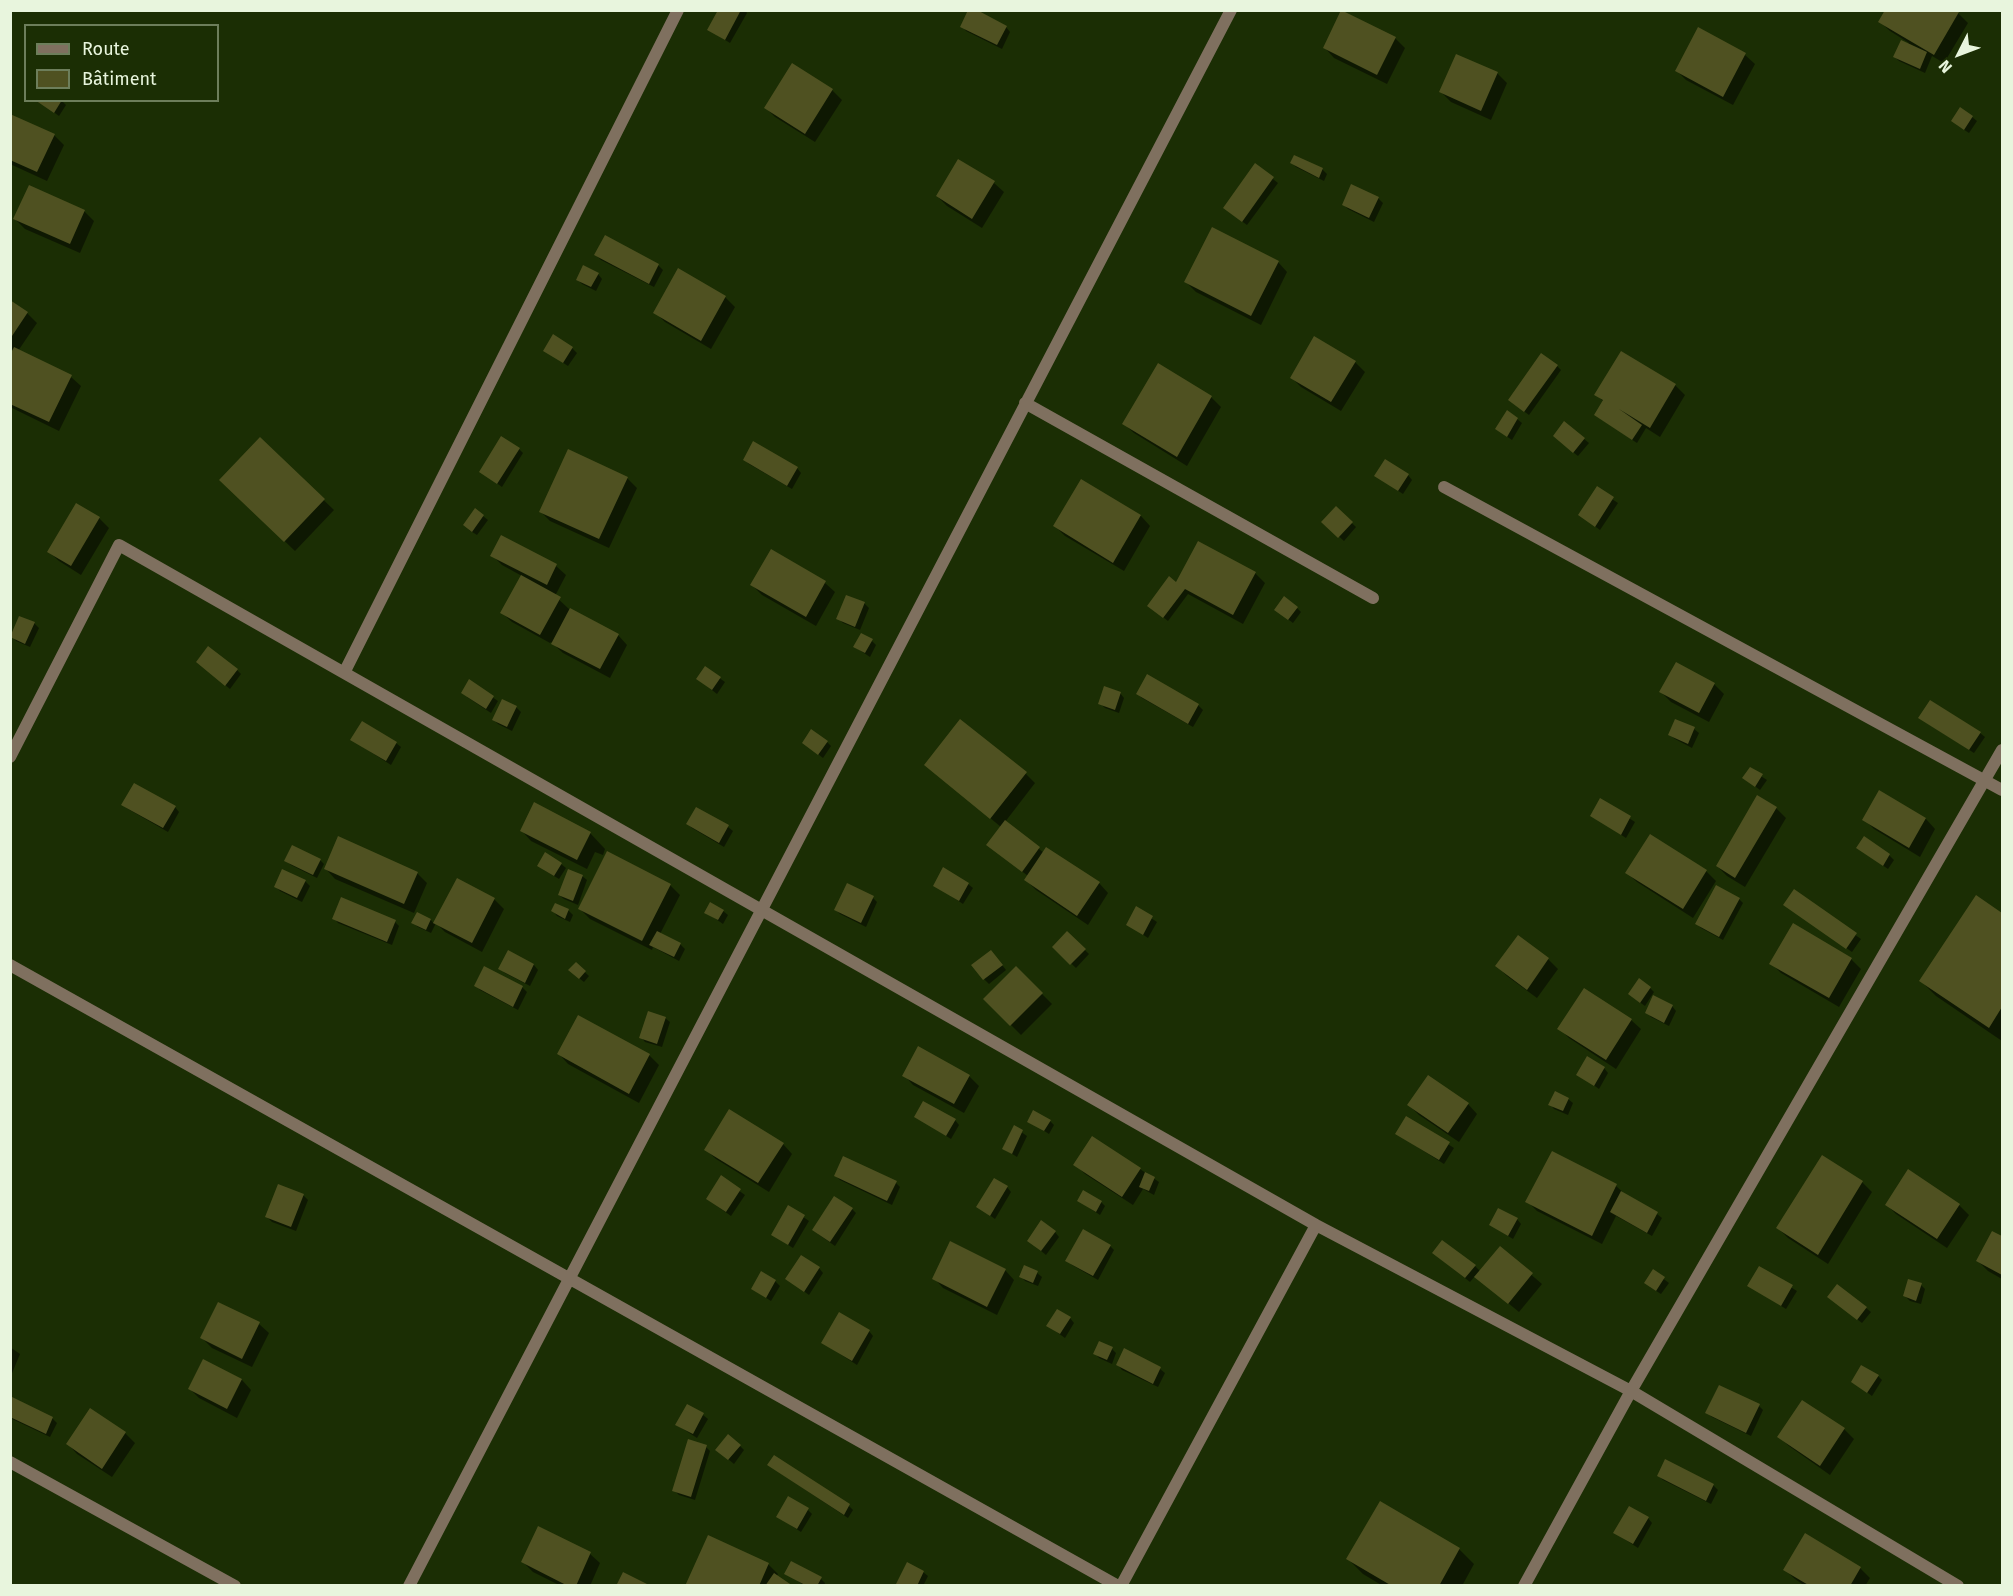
<!DOCTYPE html>
<meta charset="utf-8">
<style>
body{margin:0}
#map{position:relative;width:2013px;height:1596px;overflow:hidden;background:#1b2e04;font-family:"Fira Sans",sans-serif}
canvas{display:block}
.frame{position:absolute;inset:0;border:12px solid #e8f5dd;pointer-events:none}
.legend{position:absolute;left:24px;top:24px;width:195px;height:78px;box-sizing:border-box;background:#1b2e04;border:2px solid #6d7e5b;margin:0;padding:8px 10px;list-style:none;font-size:18px;color:#e8f5dd}
.legend li{display:flex;align-items:center;gap:12px;height:30px}
.legend b{width:30px;border:2px solid #6d7e5b}
.north{position:absolute;left:1929px;top:24px;width:60px;height:60px;-webkit-text-stroke:4px #1b2e04;paint-order:stroke;rotate:228deg;font-size:16px;font-weight:700;line-height:24px;text-align:center;color:#e8f5dd}
.north::after{content:'';display:block;margin:auto;width:21px;height:27px;background:#e8f5dd;clip-path:polygon(50% 0,100% 100%,50% 72%,0 100%)}
</style>
<div id="map">
<canvas width="2013" height="1596"></canvas>
<div class="frame"></div>
<ul class="legend">
<li><b style="height:8px;background:#7f705f"></b>Route</li>
<li><b style="height:16px;background:#4f5121"></b>Bâtiment</li>
</ul>
<div class="north">N</div>
</div>
<script>
const ctx = document.querySelector('canvas').getContext('2d');
ctx.lineJoin = 'round';
function fill(path, color) { ctx.fillStyle = color; ctx.fill(path, 'evenodd'); }
const poly = rows => new Path2D(rows.map(r => 'M' + r).join(''));
function strokePath(path, color, width, dash) { ctx.strokeStyle = color; ctx.lineWidth = width; ctx.lineCap = dash ? 'butt' : 'round'; ctx.setLineDash(dash || []); ctx.stroke(path); }
fill(poly([
 [720,10,745,10,747,13,730,43,709,30],
 [1958,13,1968,23,1944,63,1932,56,1925,73,1899,61,1895,57,1909,43,1890,31,1880,22],
 [962,26,1006,27,1010,32,1002,49,966,31],
 [1698,29,1745,55,1755,64,1733,105,1686,80,1676,70],
 [1395,38,1405,48,1387,84,1334,58,1325,48],
 [1497,73,1507,83,1491,120,1451,102,1441,92],
 [832,90,842,100,815,142,775,117,765,107],
 [37,100,61,100,66,105,59,116],
 [10,115,54,135,64,145,47,181,10,164],
 [1972,117,1977,121,1969,133,1957,125],
 [1295,157,1322,169,1327,174,1324,181,1296,167,1292,163],
 [1255,165,1278,183,1247,225,1229,212],
 [994,183,1004,192,982,228,947,206,937,196],
 [1378,198,1383,203,1374,222,1348,209,1343,204],
 [84,211,94,221,80,253,25,229,15,219],
 [596,255,658,265,663,270,654,287,601,260],
 [1278,262,1287,272,1261,325,1196,292,1186,282],
 [679,270,725,297,735,307,711,349,665,322,655,312],
 [598,274,602,279,596,291,582,284,578,280],
 [10,302,27,313,37,323,18,351,71,377,81,386,59,431,10,407,10,358,14,351,10,348],
 [572,348,577,353,568,366,544,350],
 [1355,362,1365,372,1341,411,1301,387,1291,377],
 [1158,365,1211,397,1221,407,1187,466,1134,433,1124,424],
 [1557,366,1561,370,1529,415,1514,404],
 [1675,385,1685,395,1660,437,1646,428,1637,443,1595,415,1604,402,1596,394],
 [1517,419,1522,423,1512,440,1496,429],
 [1564,423,1589,443,1578,456,1559,441],
 [260,439,334,510,295,551,221,480],
 [519,449,523,453,502,487,481,472],
 [744,459,797,468,801,473,792,489,749,464],
 [1408,475,1412,480,1403,494,1376,476],
 [627,478,637,488,609,548,550,521,540,511],
 [1082,481,1141,516,1150,526,1124,571,1065,536,1055,526],
 [1597,489,1618,503,1600,530,1585,519],
 [1336,508,1356,527,1344,541,1323,522],
 [475,510,488,520,477,535,469,530],
 [99,518,109,528,81,575,59,561,49,552],
 [771,551,825,583,835,592,816,626,762,595,752,585],
 [492,555,556,566,566,575,555,596,569,609,618,635,627,645,610,678,563,653,551,642,550,643,512,622,502,613,522,576,502,565],
 [1255,573,1265,583,1243,624,1188,594,1168,621,1154,610,1177,584],
 [864,603,869,608,860,630,843,623,838,618],
 [1297,608,1301,612,1293,623,1281,614],
 [34,623,39,628,30,647,16,641,12,636],
 [872,641,876,645,870,657,855,647],
 [202,666,237,670,241,674,230,689],
 [705,668,725,682,717,694,698,679],
 [1148,676,1198,705,1203,710,1193,727,1142,698,1138,694],
 [470,682,498,701,491,713,467,697],
 [1714,684,1724,694,1709,722,1671,702,1661,692],
 [1120,693,1124,698,1119,713,1105,708,1100,703],
 [516,707,521,712,512,731,498,724,494,720],
 [1925,722,1980,733,1985,737,1974,753],
 [1694,729,1699,733,1692,748,1675,739,1670,735],
 [352,740,396,743,401,747,391,765],
 [827,742,831,746,823,758,804,743],
 [926,765,1026,774,1035,783,1005,822,1044,853,1099,883,1108,893,1088,925,1036,890,1026,880,1028,876,993,849,1001,827],
 [1750,769,1767,780,1760,790,1744,778],
 [1880,792,1926,819,1935,829,1920,857,1874,829,1864,819],
 [1601,800,1635,822,1626,838,1592,816],
 [123,805,175,807,179,812,168,832,128,809],
 [1776,808,1786,818,1745,887,1727,876,1717,866],
 [696,809,728,827,733,831,724,847,692,828,688,824],
 [522,831,590,833,605,849,603,855,595,852,587,869,531,841],
 [1651,836,1706,871,1716,881,1693,918,1637,882,1627,873],
 [1863,852,1889,855,1894,860,1888,869],
 [320,860,324,864,317,878,291,865,286,861],
 [561,864,566,868,559,879,544,870],
 [326,869,417,873,427,883,414,913,335,879],
 [582,876,587,880,578,905,564,899,559,895],
 [458,880,494,899,504,909,482,952,445,932,436,923,431,933,418,927,413,923,431,920,434,924],
 [305,881,310,886,302,902,280,891,276,887],
 [968,884,973,888,963,904,935,885],
 [670,885,680,895,660,934,680,944,685,949,679,961,653,947,652,950,590,919,580,909],
 [1794,892,1861,939,1852,952,1790,909],
 [1977,897,2002,915,2002,1041,1936,996,1921,981],
 [873,898,877,902,866,927,840,914,836,910],
 [1739,899,1743,903,1723,940,1701,928,1697,924],
 [556,905,569,911,573,915,570,922,557,916,553,911],
 [1136,908,1157,922,1148,938,1127,924],
 [723,911,728,915,723,924,706,912],
 [334,918,395,922,399,926,392,945,338,923],
 [1067,933,1089,954,1076,968,1054,947],
 [1519,937,1548,959,1558,969,1537,998,1507,976,1497,966],
 [509,952,534,965,538,970,530,986,505,973,500,968],
 [995,956,1006,970,989,984,984,979],
 [1851,959,1861,969,1839,1007,1781,973,1771,963],
 [576,964,589,976,584,982,575,975],
 [1016,968,1052,1004,1021,1035,985,999],
 [476,985,522,987,527,992,518,1010,480,990],
 [1650,988,1654,992,1645,1006,1634,998],
 [1672,1006,1676,1011,1669,1026,1651,1017,1647,1012],
 [665,1018,670,1022,662,1047,645,1042,641,1037],
 [1631,1020,1641,1029,1616,1069,1569,1038,1559,1028],
 [559,1054,649,1055,659,1065,639,1103,568,1064],
 [1604,1068,1608,1073,1599,1089,1578,1074],
 [904,1075,969,1076,979,1086,964,1113,913,1085],
 [1568,1099,1573,1103,1568,1115,1554,1109,1550,1104],
 [1468,1104,1477,1114,1459,1142,1419,1115,1409,1105],
 [916,1117,955,1120,959,1125,951,1139],
 [1407,1118,1454,1148,1444,1164,1397,1134],
 [1029,1121,1050,1121,1054,1125,1049,1134],
 [1014,1127,1027,1136,1017,1157,1003,1148],
 [783,1144,792,1154,769,1192,716,1159,706,1150],
 [1552,1153,1616,1186,1626,1195,1657,1214,1662,1218,1652,1236,1616,1216,1602,1244,1537,1211,1527,1201],
 [1823,1157,1862,1182,1872,1192,1828,1264,1788,1238,1778,1228],
 [1075,1164,1140,1169,1159,1182,1154,1195,1143,1189,1133,1205,1085,1174],
 [836,1176,896,1183,900,1187,892,1205,840,1180],
 [721,1178,745,1195,731,1216,707,1199],
 [279,1186,304,1196,308,1200,296,1231,272,1222,267,1217],
 [1007,1187,1011,1192,995,1219,978,1207],
 [1079,1201,1101,1202,1105,1206,1100,1215],
 [1887,1205,1959,1205,1969,1215,1947,1248,1896,1214],
 [789,1207,809,1221,793,1248,773,1235],
 [852,1209,856,1213,835,1246,818,1234],
 [1517,1219,1521,1224,1513,1239,1490,1225],
 [1055,1232,1059,1237,1046,1255,1029,1241],
 [1993,1233,2002,1238,2002,1279,1988,1271,1978,1261],
 [1110,1246,1114,1250,1098,1280,1072,1265,1067,1260],
 [1500,1248,1542,1284,1519,1312,1475,1276,1470,1282,1438,1257,1475,1266,1481,1272],
 [1025,1267,1037,1273,1042,1277,1038,1286,1025,1281,1021,1276],
 [819,1268,823,1273,809,1295,787,1279],
 [1760,1268,1797,1291,1786,1309,1749,1286],
 [1005,1270,1014,1280,997,1315,943,1288,934,1278],
 [1653,1271,1669,1283,1661,1294,1650,1287],
 [775,1281,780,1286,771,1301,752,1289],
 [1921,1285,1925,1289,1921,1304,1910,1301,1905,1296],
 [1834,1301,1866,1308,1871,1312,1862,1323],
 [1070,1318,1074,1323,1065,1338,1048,1326],
 [259,1324,269,1333,252,1367,212,1348,202,1338],
 [869,1331,873,1336,857,1365,823,1343],
 [10,1347,20,1354,10,1378],
 [1112,1349,1116,1353,1112,1364,1099,1358,1095,1353],
 [1125,1350,1160,1369,1165,1373,1158,1387,1122,1370,1118,1365],
 [1878,1376,1882,1380,1872,1396,1853,1382],
 [242,1380,251,1390,237,1418,199,1398,190,1389],
 [10,1398,52,1418,57,1423,50,1437,10,1418],
 [1759,1406,1763,1410,1751,1436,1712,1417,1707,1413],
 [703,1415,708,1419,697,1438,677,1425],
 [1844,1429,1854,1439,1830,1475,1789,1446,1779,1437],
 [125,1433,135,1443,112,1477,77,1454,68,1444],
 [740,1446,744,1450,734,1464,722,1454],
 [706,1447,710,1451,695,1500,679,1495,674,1490],
 [774,1469,849,1506,853,1510,848,1518],
 [1659,1476,1713,1485,1718,1490,1711,1504,1663,1480],
 [808,1510,812,1514,801,1532,778,1517],
 [1648,1518,1652,1523,1638,1548,1615,1533],
 [539,1528,590,1554,600,1563,590,1586,561,1586,533,1572,523,1562],
 [1459,1549,1474,1564,1462,1586,1383,1586,1363,1574,1348,1559],
 [768,1564,778,1574,777,1576,790,1586,687,1586],
 [1860,1568,1870,1578,1865,1586,1805,1586,1795,1579,1785,1570],
 [923,1572,928,1576,923,1586,897,1586],
 [786,1573,821,1579,825,1583,824,1586,805,1586]
]), '#0007');
fill(poly([
 [718,10,741,10,725,40,707,30],
 [968,10,977,10,1007,26,997,45,960,27],
 [1341,10,1396,37,1377,75,1323,48],
 [1885,10,1957,10,1959,12,1934,55,1878,22],
 [1698,27,1746,53,1723,97,1675,71],
 [1901,40,1927,52,1920,69,1893,57],
 [1456,54,1498,72,1481,111,1439,92],
 [792,63,833,89,805,134,764,108],
 [35,100,62,100,54,113],
 [1960,107,1973,116,1964,130,1951,121],
 [10,114,55,134,37,172,10,160],
 [1294,155,1323,168,1319,178,1290,163],
 [958,159,995,181,972,219,936,196],
 [1255,163,1274,177,1242,222,1223,208],
 [1351,184,1379,197,1369,218,1342,205],
 [29,185,85,210,70,244,13,219],
 [1212,227,1279,261,1251,316,1184,282],
 [605,235,659,264,649,284,594,255],
 [583,265,599,273,591,287,576,280],
 [678,268,726,296,701,341,653,313],
 [10,300,28,312,10,339],
 [553,334,573,347,563,363,543,351],
 [1314,336,1356,361,1331,402,1290,378],
 [14,347,72,375,49,422,10,404,10,355],
 [1621,351,1676,384,1650,428,1619,409,1642,425,1632,440,1594,415,1603,400,1594,395],
 [1541,353,1558,365,1524,412,1508,400],
 [1158,363,1212,396,1177,457,1122,424],
 [1507,410,1518,418,1507,437,1495,429],
 [1564,421,1585,438,1573,453,1553,436],
 [501,436,520,448,497,484,479,472],
 [260,437,325,499,284,542,219,480],
 [753,441,798,467,787,486,743,460],
 [568,449,628,477,599,539,539,512],
 [1385,459,1409,474,1398,491,1374,476],
 [1081,479,1141,515,1113,563,1053,526],
 [1597,486,1614,497,1595,527,1578,515],
 [76,503,100,517,71,566,47,552],
 [1336,506,1353,522,1338,538,1321,522],
 [475,508,484,515,472,532,463,525],
 [501,535,557,564,547,585,490,556],
 [1198,541,1256,572,1233,615,1185,589,1163,618,1147,606,1169,576,1176,582],
 [771,549,826,581,806,617,750,585],
 [521,575,561,597,540,635,500,613],
 [846,595,865,602,855,627,836,619],
 [1284,596,1298,607,1288,620,1274,610],
 [570,608,619,634,600,669,551,644],
 [19,616,35,622,25,644,10,637],
 [861,633,873,639,865,653,853,647],
 [208,646,238,669,225,686,196,662],
 [1676,662,1715,683,1699,713,1659,692],
 [705,666,721,677,712,690,696,679],
 [1147,674,1199,704,1188,724,1136,694],
 [469,679,494,696,486,709,461,693],
 [1104,686,1121,692,1115,710,1098,704],
 [502,699,517,706,507,727,492,720],
 [1930,700,1981,732,1969,750,1918,718],
 [960,719,1027,772,990,819,924,765],
 [1675,719,1695,727,1688,744,1668,735],
 [362,721,397,742,386,761,350,740],
 [811,729,828,741,818,755,802,743],
 [1750,767,1763,774,1755,787,1742,778],
 [134,783,176,806,163,828,121,805],
 [1879,790,1926,818,1909,848,1862,820],
 [1757,795,1777,807,1735,878,1716,866],
 [1600,798,1631,816,1621,835,1590,816],
 [534,802,591,832,577,860,520,831],
 [696,807,729,825,719,843,686,824],
 [1005,820,1040,847,1022,872,986,845],
 [1650,834,1707,870,1683,909,1625,873],
 [338,836,418,872,404,904,324,869],
 [1864,836,1890,854,1883,866,1856,848],
 [292,845,321,859,313,875,284,861],
 [1046,847,1100,882,1077,916,1024,880],
 [607,851,671,884,642,941,578,909],
 [545,852,562,863,554,876,537,866],
 [943,867,969,883,959,901,933,886],
 [282,869,306,880,297,898,274,887],
 [568,869,583,875,573,901,558,895],
 [457,878,495,898,472,943,433,923],
 [847,883,874,896,861,923,834,910],
 [1716,885,1740,898,1719,937,1695,924],
 [1794,889,1857,933,1846,949,1783,905],
 [1976,895,2002,913,2002,1007,1989,1028,1919,981],
 [341,897,396,920,387,942,332,919],
 [710,902,724,910,718,920,704,913],
 [555,903,569,909,565,919,551,911],
 [1136,906,1153,916,1143,935,1126,925],
 [417,912,431,919,426,930,411,923],
 [1793,923,1852,958,1829,998,1769,964],
 [657,931,681,943,674,957,649,945],
 [1067,931,1086,949,1070,965,1052,947],
 [1518,935,1549,958,1527,990,1495,966],
 [508,950,534,964,525,983,498,969],
 [991,950,1003,965,983,980,971,965],
 [576,962,586,971,579,979,568,970],
 [484,966,523,986,513,1007,474,986],
 [1016,966,1043,993,1010,1026,983,999],
 [1639,978,1651,987,1640,1003,1628,994],
 [1584,988,1632,1019,1606,1060,1557,1029],
 [1653,995,1673,1005,1664,1023,1645,1013],
 [648,1011,666,1017,657,1044,639,1038],
 [578,1015,650,1054,629,1094,557,1054],
 [918,1046,970,1075,954,1104,902,1076],
 [1587,1056,1605,1067,1594,1086,1576,1075],
 [1428,1075,1469,1103,1448,1133,1407,1105],
 [1555,1091,1569,1098,1563,1111,1548,1105],
 [923,1101,956,1119,946,1136,914,1117],
 [729,1109,784,1143,758,1183,704,1150],
 [1033,1110,1051,1120,1044,1131,1027,1122],
 [1406,1116,1450,1142,1439,1160,1395,1134],
 [1014,1125,1023,1130,1012,1154,1002,1149],
 [1092,1136,1141,1168,1122,1197,1073,1165],
 [1552,1151,1617,1184,1592,1236,1525,1202],
 [1822,1155,1863,1181,1818,1255,1776,1228],
 [843,1156,897,1181,887,1201,834,1176],
 [1908,1169,1960,1204,1937,1239,1885,1205],
 [1145,1172,1155,1177,1149,1191,1139,1187],
 [721,1175,741,1189,726,1212,706,1199],
 [994,1178,1008,1186,990,1216,976,1207],
 [278,1184,304,1194,291,1227,265,1217],
 [1083,1190,1102,1201,1096,1212,1077,1201],
 [1621,1191,1658,1212,1647,1233,1610,1212],
 [834,1196,853,1208,830,1242,812,1230],
 [788,1205,805,1215,788,1245,771,1235],
 [1498,1208,1518,1218,1508,1236,1489,1225],
 [1041,1220,1056,1231,1041,1251,1027,1241],
 [1083,1229,1111,1245,1093,1276,1065,1261],
 [1992,1231,2002,1236,2002,1275,1976,1261],
 [1442,1240,1476,1265,1465,1278,1432,1253],
 [950,1241,1006,1269,987,1307,932,1279],
 [1500,1246,1533,1273,1508,1304,1474,1277],
 [801,1255,820,1267,804,1292,785,1279],
 [1024,1265,1038,1271,1033,1283,1019,1277],
 [1759,1266,1793,1285,1781,1306,1747,1286],
 [1653,1269,1665,1277,1656,1291,1644,1283],
 [761,1271,776,1280,766,1298,751,1289],
 [1908,1279,1922,1283,1916,1301,1903,1296],
 [1837,1284,1867,1307,1857,1320,1827,1297],
 [218,1302,260,1322,242,1359,200,1338],
 [1057,1309,1071,1317,1060,1334,1046,1326],
 [839,1312,870,1330,852,1361,821,1343],
 [1099,1341,1113,1347,1107,1360,1093,1354],
 [1124,1348,1161,1367,1153,1384,1116,1365],
 [203,1359,242,1379,227,1409,188,1389],
 [1861,1365,1879,1375,1867,1393,1851,1382],
 [1719,1385,1760,1404,1746,1433,1705,1413],
 [10,1396,53,1417,46,1434,10,1417],
 [1802,1400,1845,1428,1820,1466,1777,1437],
 [687,1404,704,1413,693,1434,675,1425],
 [90,1408,126,1432,102,1469,66,1444],
 [728,1434,741,1445,728,1460,715,1450],
 [688,1439,707,1445,691,1497,672,1491],
 [774,1455,850,1504,844,1515,767,1465],
 [1665,1459,1714,1484,1706,1501,1657,1476],
 [788,1496,809,1508,797,1529,776,1517],
 [1380,1501,1460,1548,1439,1586,1392,1586,1346,1559],
 [1629,1506,1649,1517,1633,1544,1613,1533],
 [538,1526,591,1552,576,1586,568,1586,521,1562],
 [1805,1533,1861,1567,1850,1586,1810,1586,1783,1570],
 [708,1535,769,1563,759,1586,685,1586],
 [791,1561,822,1577,817,1586,807,1586,784,1574],
 [907,1562,924,1571,917,1586,895,1586],
 [623,1572,651,1586,616,1586],
 [774,1573,793,1586,765,1586]
]), '#4f5121');
strokePath(poly([
 [1025,403,1373,598],
 [1444,487,2002,790],
 [344,673,678,10],
 [10,757,119,545,1316,1225,1631,1391,1958,1586],
 [10,965,1118,1586],
 [10,1462,235,1586],
 [409,1586,1231,10],
 [1121,1586,1316,1225],
 [1524,1586,1631,1391,2002,750]
]), '#7f705f', 12);
</script>
